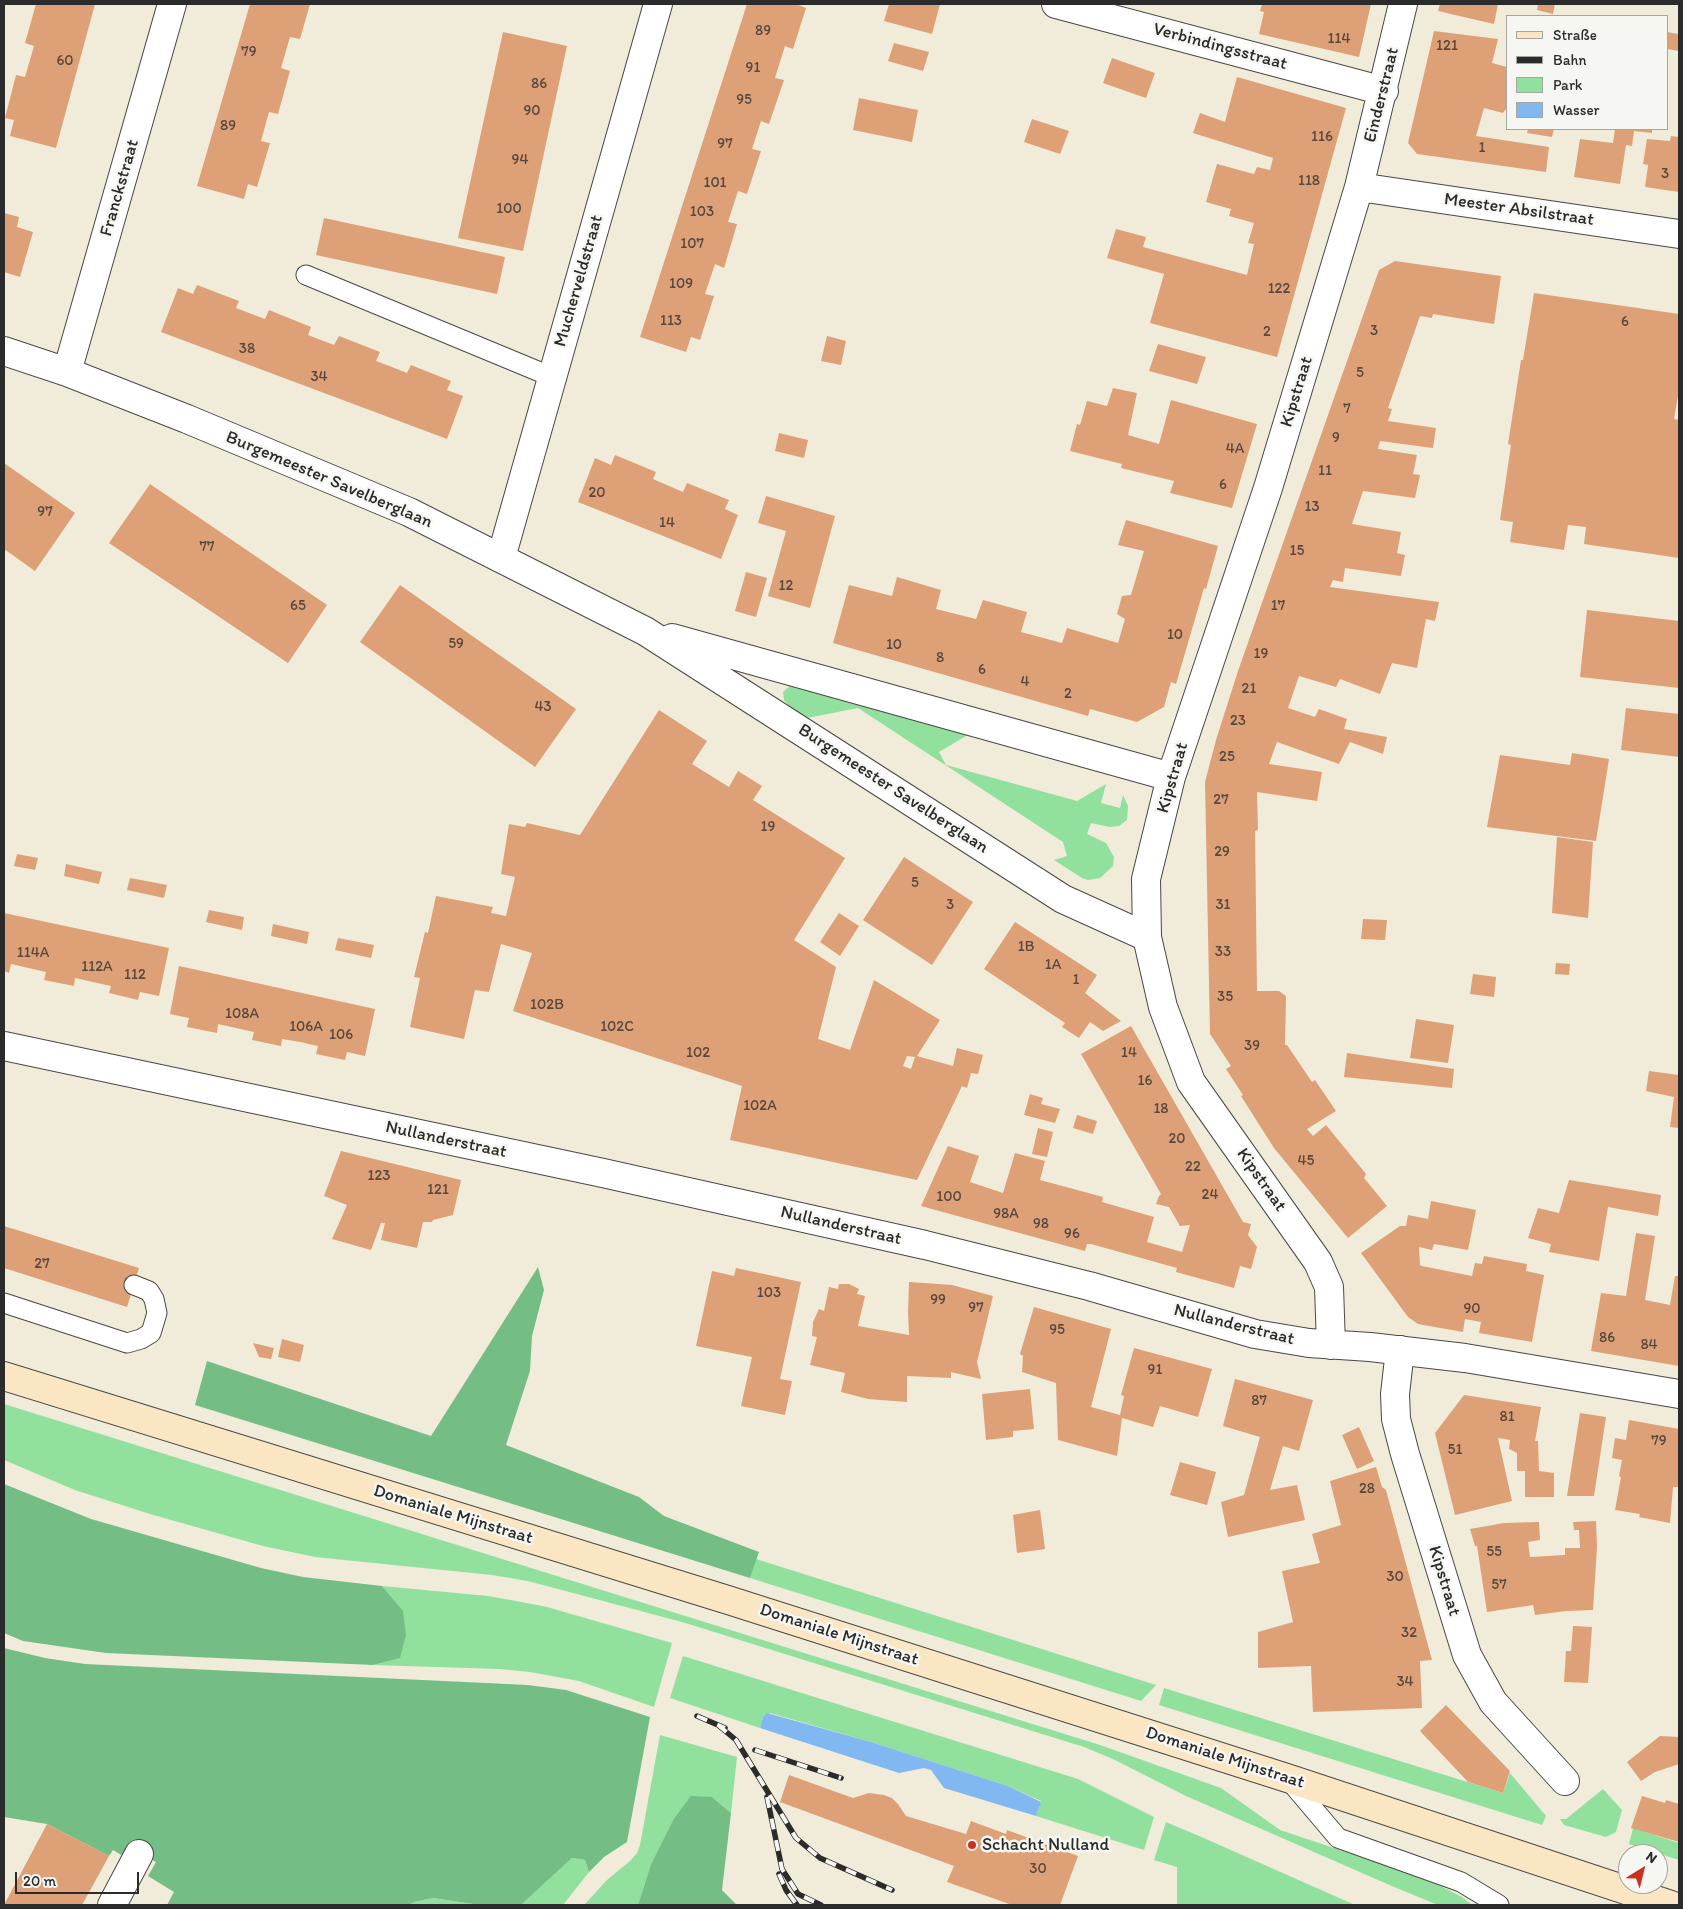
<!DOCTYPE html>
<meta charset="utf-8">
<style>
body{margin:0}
#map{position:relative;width:1683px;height:1909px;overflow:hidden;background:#f0ecd9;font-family:Itim,sans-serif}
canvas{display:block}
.frame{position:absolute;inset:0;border:5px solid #2b2b2b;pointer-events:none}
.legend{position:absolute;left:1506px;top:15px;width:162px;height:115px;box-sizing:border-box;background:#f6f6f2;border:1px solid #a5a5a2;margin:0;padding:6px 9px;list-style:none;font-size:15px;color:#2b2b2b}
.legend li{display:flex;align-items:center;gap:10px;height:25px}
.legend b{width:25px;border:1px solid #a5a5a2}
.north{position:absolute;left:1618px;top:1844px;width:50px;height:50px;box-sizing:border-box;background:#f6f6f2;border:1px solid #a5a5a2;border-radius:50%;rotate:36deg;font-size:14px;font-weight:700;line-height:20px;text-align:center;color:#2b2b2b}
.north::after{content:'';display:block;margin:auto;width:18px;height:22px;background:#c8321e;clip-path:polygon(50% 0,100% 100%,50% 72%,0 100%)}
.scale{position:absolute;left:15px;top:1872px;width:124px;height:22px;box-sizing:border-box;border:2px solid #2b2b2b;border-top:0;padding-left:6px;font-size:15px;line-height:18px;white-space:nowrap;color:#2b2b2b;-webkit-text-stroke:4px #f6f6f2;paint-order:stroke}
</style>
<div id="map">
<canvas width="1683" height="1909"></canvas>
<div class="frame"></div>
<ul class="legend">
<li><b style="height:6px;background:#fbe6c4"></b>Straße</li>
<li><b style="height:6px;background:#2b2b2b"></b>Bahn</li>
<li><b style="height:14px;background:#91e09e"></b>Park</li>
<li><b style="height:14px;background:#81b8f1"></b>Wasser</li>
</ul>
<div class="north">N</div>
<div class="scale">20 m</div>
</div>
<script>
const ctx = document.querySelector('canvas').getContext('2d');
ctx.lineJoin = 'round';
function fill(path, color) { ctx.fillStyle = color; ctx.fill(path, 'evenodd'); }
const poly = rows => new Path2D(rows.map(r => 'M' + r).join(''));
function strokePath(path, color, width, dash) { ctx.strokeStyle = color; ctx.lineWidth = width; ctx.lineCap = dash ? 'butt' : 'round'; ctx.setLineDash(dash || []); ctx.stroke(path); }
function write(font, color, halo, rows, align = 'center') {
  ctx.font = font + ' Itim,sans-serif'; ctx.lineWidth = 5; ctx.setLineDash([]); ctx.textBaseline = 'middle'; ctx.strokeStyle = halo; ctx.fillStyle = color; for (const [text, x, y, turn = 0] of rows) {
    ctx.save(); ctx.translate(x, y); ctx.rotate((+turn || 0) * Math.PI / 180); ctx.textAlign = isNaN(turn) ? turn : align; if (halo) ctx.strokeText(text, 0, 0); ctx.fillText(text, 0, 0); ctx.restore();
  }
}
fill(poly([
 [791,685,971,733,939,752,946,765,1077,801,1106,784,1101,803,1120,808,1123,795,1128,806,1127,820,1119,826,1110,827,1091,823,1087,834,1106,843,1114,857,1113,866,1100,878,1088,880,1082,878,1054,860,1067,856,1063,842,858,708,807,718,791,708,784,700,783,692],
 [4,1404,1100,1745,1221,1788,1280,1830,1427,1879,1462,1897,1472,1905,1438,1905,1394,1887,1186,1796,1113,1759,1084,1747,682,1622,528,1581,492,1575,315,1557,263,1546,150,1514,75,1490,4,1460],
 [756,1559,1156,1685,1141,1701,750,1578],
 [382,1586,488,1596,516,1601,547,1607,672,1643,654,1707,579,1681,530,1672,499,1669,373,1665,399,1658,402,1611],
 [683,1656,1078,1779,1154,1817,1144,1850,1036,1816,1041,1801,1008,1786,871,1742,770,1713,765,1715,763,1717,760,1728,670,1698],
 [1164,1688,1503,1793,1510,1773,1546,1816,1542,1825,1159,1705],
 [660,1735,737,1757,731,1813,712,1797,673,1820,651,1864,638,1905,584,1905,607,1880,630,1861,637,1853,640,1845],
 [1603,1789,1622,1810,1616,1832,1606,1837,1564,1825,1560,1819,1566,1819],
 [1166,1822,1206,1839,1355,1905,1177,1905,1177,1867,1154,1860],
 [1633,1828,1679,1843,1679,1860,1629,1844],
 [572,1858,585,1860,589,1872,563,1905,521,1905],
 [433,1898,480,1905,409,1905,414,1902]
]), '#91e09e');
fill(poly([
 [538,1267,544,1290,532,1336,530,1371,506,1445,639,1497,664,1516,759,1552,750,1578,195,1405,207,1361,431,1436],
 [4,1484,91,1519,261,1568,303,1577,382,1586,403,1611,406,1635,400,1658,373,1665,106,1653,23,1641,4,1633],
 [4,1648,45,1658,85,1664,528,1685,566,1690,650,1717,627,1842,604,1857,589,1872,585,1860,572,1858,521,1905,480,1905,433,1898,414,1902,409,1905,167,1905,174,1892,148,1876,156,1862,138,1852,123,1856,113,1850,109,1856,47,1824,4,1817],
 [691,1796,712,1797,731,1813,722,1890,737,1905,638,1905,651,1864,673,1820]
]), '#74be85');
fill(poly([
 [767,1713,871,1742,1008,1786,1041,1802,1036,1816,944,1788,931,1770,924,1768,899,1773,760,1728,763,1717]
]), '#81b8f1');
fill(poly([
 [36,4,95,4,56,148,10,136,14,120,5,118,16,75,25,77,34,46,25,43],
 [250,4,310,4,300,39,290,37,281,68,290,71,278,114,269,112,261,141,270,143,257,187,248,184,244,199,197,186],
 [747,4,796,4,806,8,793,49,785,46,775,78,784,80,769,124,761,121,752,149,761,151,747,194,738,191,728,222,737,224,724,268,715,264,705,294,714,296,700,340,691,337,686,352,640,337],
 [889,4,940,4,932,34,884,21],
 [1262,4,1371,4,1359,57,1259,34,1264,12,1260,11],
 [1440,4,1498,4,1494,24,1438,11],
 [1538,4,1555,4,1553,14,1537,10],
 [1434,31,1498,39,1492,63,1507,67,1507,110,1505,110,1503,113,1484,108,1476,136,1549,147,1546,172,1417,154,1408,143],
 [503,32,567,46,523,251,458,238],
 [1667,32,1679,34,1679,51,1667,49],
 [894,43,929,52,923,71,888,61],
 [1112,58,1155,73,1146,98,1103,83],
 [1237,77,1346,108,1277,357,1150,323,1164,274,1107,258,1116,229,1146,237,1143,247,1247,275,1254,244,1248,243,1254,223,1229,216,1231,209,1206,202,1217,164,1254,174,1257,167,1270,170,1273,158,1193,133,1200,113,1225,122],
 [859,98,918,110,912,142,853,130],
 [1032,119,1069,131,1060,154,1024,142],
 [1528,129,1554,129,1552,137,1527,133],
 [1615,129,1652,129,1652,133,1634,131,1632,146,1626,145,1620,184,1574,177,1580,139,1613,143],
 [1671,136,1679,137,1679,192,1645,187,1648,165,1643,164,1647,139,1670,141],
 [4,213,19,217,17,227,33,232,20,277,4,272],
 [324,218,505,257,497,294,316,255],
 [1395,261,1501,276,1494,324,1433,314,1432,318,1420,316,1388,408,1392,409,1388,421,1436,428,1433,448,1380,441,1378,449,1417,455,1413,474,1420,475,1415,498,1363,491,1352,524,1401,532,1397,553,1405,555,1401,576,1345,568,1343,582,1333,580,1330,587,1439,602,1435,621,1426,619,1417,668,1392,663,1380,694,1340,679,1336,687,1299,676,1288,708,1315,717,1319,709,1347,719,1344,729,1387,737,1383,754,1350,742,1339,764,1277,742,1269,764,1322,772,1317,801,1257,792,1258,830,1255,831,1257,991,1279,991,1286,996,1285,1045,1287,1045,1312,1082,1315,1080,1336,1111,1307,1129,1313,1136,1326,1125,1366,1174,1364,1178,1387,1206,1348,1238,1274,1148,1241,1096,1243,1095,1226,1069,1231,1066,1210,1034,1205,782,1216,740,1238,671,1379,270],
 [197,285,239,301,236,308,265,319,269,310,311,327,308,335,334,345,339,336,380,352,376,361,392,367,407,373,411,365,451,381,447,390,463,396,447,439,161,332,178,288,193,294],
 [1534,293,1679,314,1679,396,1678,396,1674,419,1679,420,1679,558,1584,544,1586,527,1568,525,1564,550,1510,542,1513,522,1500,520,1511,445,1508,444,1521,360,1523,360],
 [827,336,846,341,841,365,821,361],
 [1158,344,1206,357,1197,384,1149,371],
 [1113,388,1137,393,1128,435,1159,444,1171,400,1257,424,1232,508,1170,493,1174,481,1121,468,1122,464,1070,451,1077,424,1080,425,1087,401,1107,406],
 [779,433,808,440,804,458,775,451],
 [615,455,656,472,653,479,683,492,687,483,729,500,725,509,738,515,721,559,578,502,595,458,611,465],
 [4,463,75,513,35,571,4,549],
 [150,484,327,605,288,663,109,543],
 [766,496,835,516,810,608,768,596,786,531,758,523],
 [1126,520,1218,546,1206,589,1204,588,1176,684,1171,682,1164,707,1137,722,1090,709,1088,716,833,643,849,585,892,596,897,577,941,590,936,609,976,619,983,600,1027,612,1021,632,1062,643,1067,628,1118,643,1125,619,1117,614,1122,596,1131,595,1144,551,1118,545],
 [746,572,767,578,756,617,735,611],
 [400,585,576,709,535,767,360,642],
 [1587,610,1679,621,1679,688,1580,677],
 [1626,708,1679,714,1679,757,1621,750],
 [659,710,707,741,692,764,729,787,738,771,762,786,753,800,845,858,794,940,836,967,818,1039,850,1050,874,980,940,1020,917,1056,953,1066,957,1048,983,1055,978,1074,971,1073,967,1088,962,1086,917,1180,730,1140,742,1086,513,1011,532,953,501,944,489,992,475,990,464,1039,410,1027,420,978,414,977,425,932,428,933,436,896,493,907,491,913,506,916,515,877,501,874,509,824,525,827,527,823,580,835],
 [907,1056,915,1057,911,1069,903,1066],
 [1572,753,1609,759,1596,841,1487,827,1500,755,1570,765],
 [1557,837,1593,842,1588,918,1552,913],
 [17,854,38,858,35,870,14,866],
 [904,857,973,902,932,965,863,920],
 [66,864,102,872,99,884,64,876],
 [130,878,167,885,164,898,127,890],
 [209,910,244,917,242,930,206,922],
 [4,913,169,948,159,996,140,992,138,1000,109,993,111,986,75,978,74,986,44,980,46,972,11,964,9,973,4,971],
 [839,913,859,926,840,956,820,942],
 [1363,919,1387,920,1385,940,1361,939],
 [1015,922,1097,975,1085,993,1121,1021,1103,1031,1090,1022,1079,1038,1062,1027,1065,1023,984,969],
 [273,924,309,932,307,944,271,936],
 [338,938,374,945,371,958,335,950],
 [1556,963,1570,964,1569,975,1555,974],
 [179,966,375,1009,365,1056,347,1052,345,1060,316,1054,318,1046,300,1042,282,1039,281,1046,252,1040,254,1032,218,1024,217,1033,187,1027,189,1018,170,1014],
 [1473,974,1496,977,1494,997,1470,994],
 [1416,1019,1454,1025,1448,1063,1410,1058],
 [1131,1026,1243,1222,1251,1224,1248,1235,1257,1247,1251,1269,1240,1266,1234,1288,1176,1272,1177,1268,1091,1244,1087,1244,1085,1251,921,1206,948,1146,979,1156,970,1182,1003,1193,1015,1153,1045,1161,1040,1180,1103,1197,1102,1202,1154,1217,1147,1242,1182,1252,1190,1225,1180,1226,1169,1207,1156,1204,1159,1196,1161,1194,1081,1054],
 [1347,1053,1454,1069,1452,1088,1344,1077],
 [1649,1071,1679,1075,1679,1128,1670,1127,1674,1097,1646,1091],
 [1030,1094,1043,1098,1041,1104,1060,1109,1055,1123,1024,1115],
 [1077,1115,1097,1121,1093,1134,1073,1128],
 [1038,1128,1053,1132,1047,1157,1032,1154],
 [341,1151,461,1180,453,1215,433,1220,432,1222,423,1222,417,1248,381,1240,385,1223,381,1223,371,1250,332,1239,347,1205,324,1196],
 [1569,1180,1661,1195,1658,1216,1608,1207,1599,1261,1549,1252,1551,1244,1528,1238,1538,1208,1559,1213],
 [1431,1201,1476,1210,1468,1250,1434,1244,1432,1250,1419,1247,1420,1265,1422,1266,1472,1276,1475,1263,1482,1264,1484,1256,1527,1264,1526,1271,1544,1275,1532,1342,1479,1333,1481,1322,1465,1319,1463,1332,1418,1324,1408,1317,1361,1253,1400,1226,1406,1226,1408,1215,1428,1219],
 [4,1226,139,1268,127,1307,4,1268],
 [1636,1233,1655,1236,1645,1300,1670,1305,1675,1276,1679,1276,1679,1366,1591,1351,1601,1293,1626,1296],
 [736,1268,801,1282,780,1379,792,1381,785,1415,741,1406,752,1357,696,1346,712,1271,734,1276],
 [909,1282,952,1285,993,1296,977,1362,981,1379,951,1372,951,1378,907,1376,907,1402,868,1399,841,1392,845,1373,810,1365,817,1337,812,1336,813,1322,819,1309,824,1311,829,1287,838,1289,839,1284,849,1284,859,1289,857,1294,865,1296,858,1326,909,1335,908,1313],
 [1034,1307,1111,1329,1091,1407,1120,1415,1124,1396,1121,1395,1134,1348,1212,1369,1198,1417,1160,1406,1153,1427,1122,1418,1117,1456,1058,1440,1056,1383,1022,1372,1023,1356,1020,1354],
 [282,1339,304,1345,300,1362,278,1357],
 [253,1343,274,1348,271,1359,259,1357],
 [1235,1379,1313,1400,1299,1451,1283,1446,1270,1490,1297,1485,1305,1520,1228,1537,1221,1502,1244,1495,1260,1437,1223,1426],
 [1030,1389,1034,1429,1013,1431,1013,1437,986,1440,982,1394],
 [1464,1395,1541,1407,1535,1441,1538,1441,1539,1471,1554,1473,1554,1497,1525,1497,1525,1471,1517,1471,1517,1453,1509,1449,1510,1440,1498,1438,1512,1501,1455,1515,1435,1433],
 [1580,1413,1606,1417,1594,1496,1567,1496],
 [1629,1420,1679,1429,1679,1487,1673,1487,1670,1523,1639,1517,1640,1514,1615,1510,1621,1477,1619,1476,1622,1460,1612,1458,1615,1438,1626,1440],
 [1359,1427,1374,1461,1357,1469,1342,1435],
 [1180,1462,1216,1472,1207,1505,1170,1495],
 [1376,1467,1382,1487,1386,1490,1432,1660,1420,1661,1422,1708,1313,1712,1311,1666,1258,1668,1258,1632,1293,1622,1282,1571,1320,1563,1312,1534,1341,1525,1330,1481],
 [1040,1510,1045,1549,1017,1553,1013,1515],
 [1596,1521,1597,1547,1593,1610,1566,1611,1535,1615,1533,1605,1487,1612,1477,1546,1475,1546,1470,1529,1504,1523,1539,1522,1540,1540,1528,1542,1530,1557,1565,1555,1565,1548,1580,1548,1579,1530,1574,1530,1573,1522],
 [1573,1626,1592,1627,1588,1683,1564,1682,1566,1651,1571,1651],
 [1446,1705,1510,1771,1503,1793,1468,1782,1420,1731],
 [1660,1736,1679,1737,1679,1764,1655,1772,1641,1781,1627,1762],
 [789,1775,853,1798,869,1793,884,1795,892,1798,898,1804,906,1816,966,1834,971,1821,1006,1834,1007,1830,1078,1856,1060,1905,1012,1905,947,1882,954,1866,780,1802],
 [1642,1796,1665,1803,1666,1800,1679,1804,1679,1842,1631,1828],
 [47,1824,109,1856,82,1905,4,1905]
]), '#dea077');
const lane = poly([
 [306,275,552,377],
 [4,1303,127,1343,141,1339,151,1333,157,1313,154,1299,149,1291,134,1285],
 [1288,1779,1338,1838,1461,1882,1499,1905]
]);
const street = poly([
 [1056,4,1384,91],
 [1359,187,1679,234],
 [4,351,67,372,187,419,409,512,645,631,1063,899,1147,937],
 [67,372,172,4],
 [501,558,658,4],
 [672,638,1171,777],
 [4,1046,603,1173,925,1245,1089,1286,1255,1334,1309,1343,1370,1347,1465,1358,1679,1394],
 [1331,1345,1329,1287,1318,1262,1191,1082,1163,1007,1147,937,1146,879,1171,777,1268,488,1359,187,1403,4],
 [1400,1350,1395,1394,1396,1419,1405,1454,1467,1655,1493,1702,1565,1781],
 [112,1905,139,1854]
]);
const secondary = poly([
 [4,1376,728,1600,1287,1778,1671,1905]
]);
strokePath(lane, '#494845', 21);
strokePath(street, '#494845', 30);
strokePath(secondary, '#494845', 30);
strokePath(lane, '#fff', 19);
strokePath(street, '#fff', 28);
strokePath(secondary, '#fbe6c4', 28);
const rail = poly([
 [697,1716,725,1728],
 [718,1725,736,1740,796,1838,820,1858,892,1890],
 [755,1750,841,1778],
 [767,1797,782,1869,798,1894,821,1905],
 [779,1874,786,1890,797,1905]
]);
strokePath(rail, '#2b2b2b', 5.5);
strokePath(rail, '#f6f6f2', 4, [11]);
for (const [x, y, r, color] of [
 [972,1845,5,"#c8321e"]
]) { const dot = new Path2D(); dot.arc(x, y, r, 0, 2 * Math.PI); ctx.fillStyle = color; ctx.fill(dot); strokePath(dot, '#f6f6f2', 2); }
write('15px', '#58483e', null, [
 ["89",763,31],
 ["114",1339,39],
 ["121",1447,46],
 ["79",249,52],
 ["60",65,61],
 ["91",753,68],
 ["86",539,84],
 ["95",744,100],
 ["90",532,111],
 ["89",228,126],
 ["116",1322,137],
 ["97",725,144],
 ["1",1482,148],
 ["94",520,160],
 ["3",1665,174],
 ["118",1309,181],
 ["101",715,183],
 ["100",509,209],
 ["103",702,212],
 ["107",692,244],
 ["109",681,284],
 ["122",1279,289],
 ["113",671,321],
 ["6",1625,322],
 ["3",1374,331],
 ["2",1267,332],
 ["38",247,349],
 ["5",1360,373],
 ["34",319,377],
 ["7",1347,409],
 ["9",1336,438],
 ["4A",1235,449],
 ["11",1325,471],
 ["6",1223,485],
 ["20",597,493],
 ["13",1312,507],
 ["97",45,512],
 ["14",667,523],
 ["77",207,547],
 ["15",1297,551],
 ["12",786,586],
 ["65",298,606],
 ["17",1278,606],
 ["10",1175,635],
 ["59",456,644],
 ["10",894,645],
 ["19",1261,654],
 ["8",940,658],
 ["6",982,670],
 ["4",1025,682],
 ["21",1249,689],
 ["2",1068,694],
 ["43",543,707],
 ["23",1238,721],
 ["25",1227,757],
 ["27",1221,800],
 ["19",768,827],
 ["29",1222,852],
 ["5",915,883],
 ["3",950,905],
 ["31",1223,905],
 ["1B",1026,947],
 ["33",1223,952],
 ["114A",33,953],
 ["1A",1053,965],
 ["112A",97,967],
 ["112",135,975],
 ["1",1076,980],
 ["35",1225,997],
 ["102B",547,1005],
 ["108A",242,1014],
 ["106A",306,1027],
 ["102C",617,1027],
 ["106",341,1035],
 ["39",1252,1046],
 ["102",698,1053],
 ["14",1129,1053],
 ["16",1145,1081],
 ["102A",760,1106],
 ["18",1161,1109],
 ["20",1177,1139],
 ["45",1306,1161],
 ["22",1193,1167],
 ["123",379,1176],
 ["121",438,1190],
 ["24",1210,1195],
 ["100",949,1197],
 ["98A",1006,1214],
 ["98",1041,1224],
 ["96",1072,1234],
 ["27",42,1264],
 ["103",769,1293],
 ["99",938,1300],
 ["97",976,1308],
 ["90",1472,1309],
 ["95",1057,1330],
 ["86",1607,1338],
 ["84",1649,1345],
 ["91",1155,1370],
 ["87",1259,1401],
 ["81",1507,1417],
 ["79",1659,1441],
 ["51",1455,1450],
 ["28",1367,1489],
 ["55",1494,1552],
 ["30",1395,1577],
 ["57",1499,1585],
 ["32",1409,1633],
 ["34",1405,1682],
 ["30",1038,1869]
]);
write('18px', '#2b2b2b', '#f6f6f2', [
 ["Verbindingsstraat",1220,47,15],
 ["Einderstraat",1382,95,-76],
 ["Franckstraat",120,188,-74],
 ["Meester Absilstraat",1519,210,8],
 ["Mucherveldstraat",579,281,-74],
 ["Kipstraat",1297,392,-73],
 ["Burgemeester Savelberglaan",329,480,23],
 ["Kipstraat",1173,778,-74],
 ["Burgemeester Savelberglaan",893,789,33],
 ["Nullanderstraat",446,1140,12],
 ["Kipstraat",1261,1180,55],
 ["Nullanderstraat",841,1226,13],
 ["Nullanderstraat",1234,1325,14],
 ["Domaniale Mijnstraat",453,1515,17],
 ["Kipstraat",1444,1581,73],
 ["Domaniale Mijnstraat",839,1635,18],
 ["Domaniale Mijnstraat",1225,1758,18]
]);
write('18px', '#2b2b2b', '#f6f6f2', [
 ["Schacht Nulland",982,1845]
], 'left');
</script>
